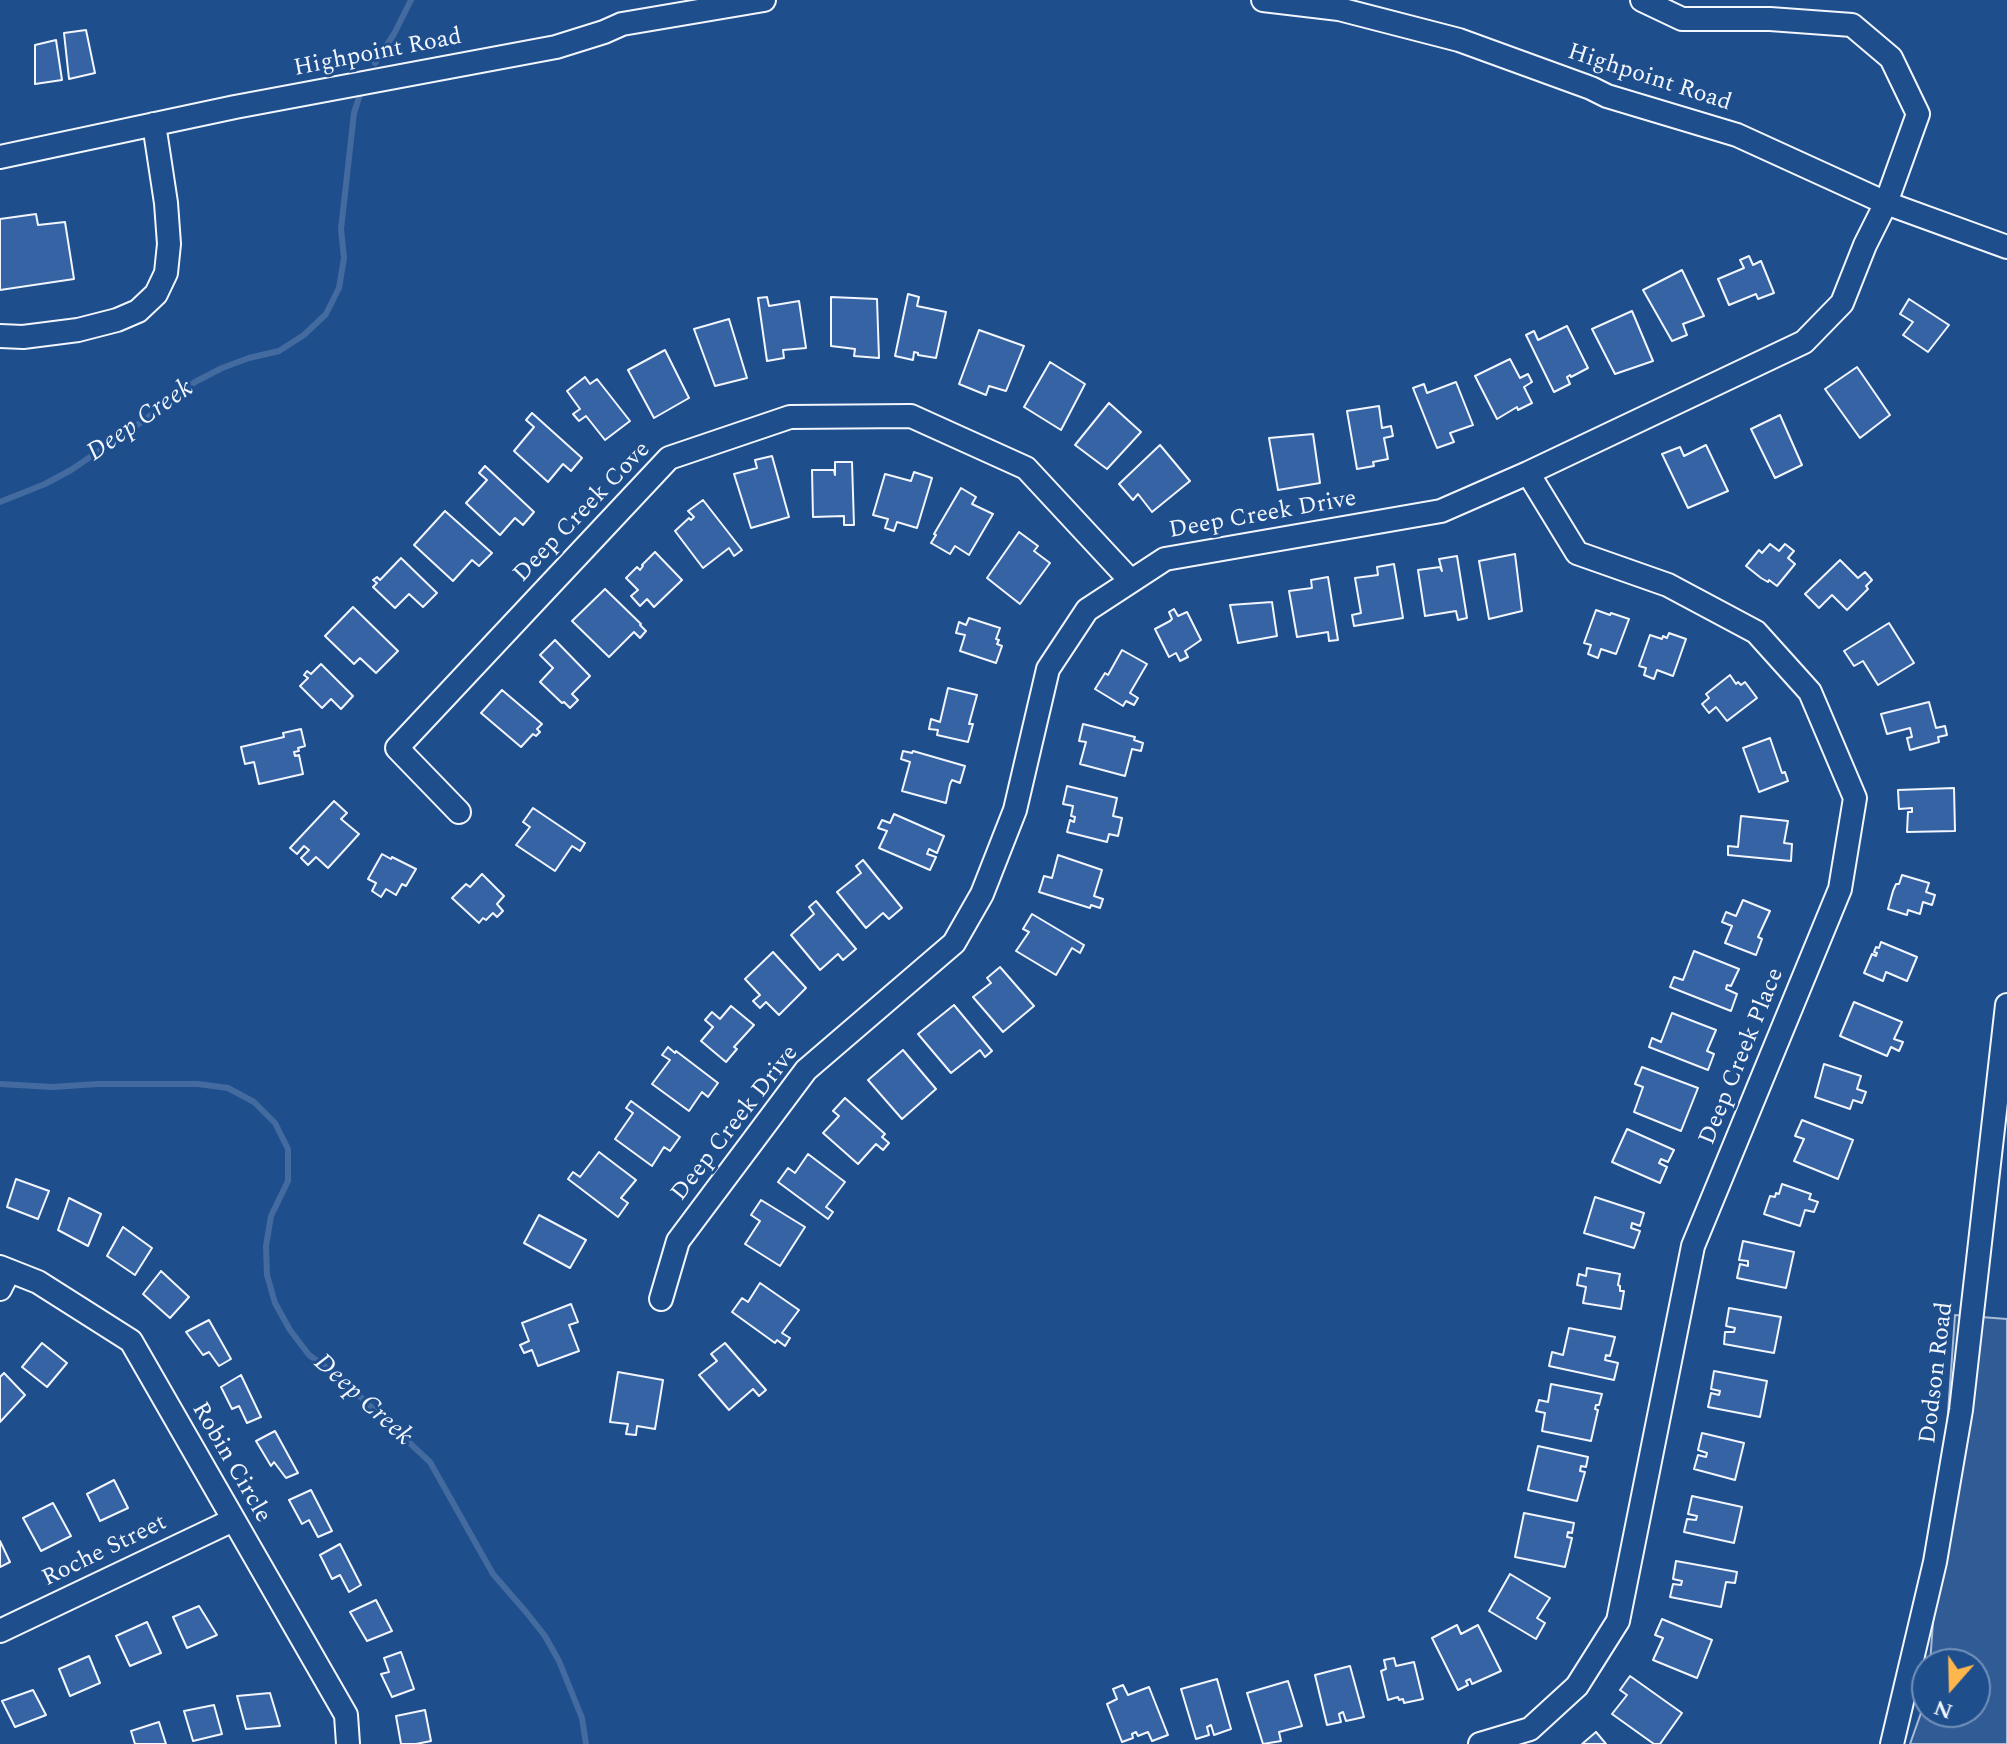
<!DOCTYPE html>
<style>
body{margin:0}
#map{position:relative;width:2007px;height:1744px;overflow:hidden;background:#1f4e8c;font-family:Spectral,serif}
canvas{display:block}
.north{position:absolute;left:1911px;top:1648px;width:80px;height:80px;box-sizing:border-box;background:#1f4e8c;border:2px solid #7391ba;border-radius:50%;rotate:200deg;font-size:22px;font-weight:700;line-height:32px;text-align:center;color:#f2f6ff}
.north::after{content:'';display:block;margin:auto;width:28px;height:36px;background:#ffb74d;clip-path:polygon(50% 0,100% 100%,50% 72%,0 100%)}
</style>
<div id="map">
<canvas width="2007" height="1744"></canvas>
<div class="north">N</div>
</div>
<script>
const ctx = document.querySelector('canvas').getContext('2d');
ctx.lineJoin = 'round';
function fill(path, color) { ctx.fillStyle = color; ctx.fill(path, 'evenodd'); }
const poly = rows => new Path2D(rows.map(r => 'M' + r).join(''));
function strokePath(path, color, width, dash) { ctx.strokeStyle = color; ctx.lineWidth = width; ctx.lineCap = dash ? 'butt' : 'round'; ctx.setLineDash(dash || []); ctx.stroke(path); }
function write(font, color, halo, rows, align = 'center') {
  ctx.font = font + ' Spectral,serif'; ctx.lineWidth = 6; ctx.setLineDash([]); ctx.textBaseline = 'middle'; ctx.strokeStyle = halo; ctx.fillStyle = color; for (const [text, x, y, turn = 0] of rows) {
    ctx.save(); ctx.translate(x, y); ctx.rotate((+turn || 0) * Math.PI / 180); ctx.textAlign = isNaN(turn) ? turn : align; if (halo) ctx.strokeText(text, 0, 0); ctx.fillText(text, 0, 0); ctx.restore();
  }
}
const built = poly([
 [1955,1315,2007,1319,2007,1744,1910,1744,1927,1696,1927,1712,1975,1712,1975,1664,1930,1664,1955,1315]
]);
fill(built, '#305b95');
strokePath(built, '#a8bbd7', 2);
strokePath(poly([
 [375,63,394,34,411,0],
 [0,502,45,484,71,470,146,419,195,382,222,368,249,358,279,351,304,335,326,314,339,288,344,258,341,229,354,113,362,88],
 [0,1084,52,1087,98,1084,198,1084,228,1088,254,1102,275,1123,288,1149,288,1181,271,1216,266,1246,267,1275,275,1303,290,1330,309,1355,337,1375,430,1462,493,1574,526,1612,545,1636,559,1661,582,1718,586,1744]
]), '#446ba0', 6);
const building = poly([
 [86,30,95,73,69,79,64,33,86,30],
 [56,40,62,80,35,84,35,45,56,40],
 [36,214,38,225,65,222,74,279,0,290,0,219,36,214],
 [1749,256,1753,265,1761,261,1774,293,1758,299,1756,294,1729,305,1718,279,1744,268,1740,260,1749,256],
 [1682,270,1704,316,1683,324,1687,335,1672,341,1643,290,1682,270],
 [908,294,919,297,917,306,946,312,936,358,918,355,918,353,914,352,913,360,895,356,908,294],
 [767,297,769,306,799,301,806,348,783,350,784,358,767,361,758,298,767,297],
 [831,297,877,299,879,358,854,356,855,349,831,346,831,297],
 [1909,299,1949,325,1928,352,1903,335,1913,322,1900,314,1909,299],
 [1632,311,1653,361,1615,374,1592,329,1632,311],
 [729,319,747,378,715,386,694,329,729,319],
 [1567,326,1588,368,1571,377,1570,375,1567,377,1570,384,1554,392,1526,335,1534,331,1538,340,1567,326],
 [979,330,1024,346,1006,391,989,386,986,395,959,384,979,330],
 [665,350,689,398,654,418,628,370,665,350],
 [1510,359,1520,378,1528,374,1532,382,1524,387,1532,403,1518,410,1517,407,1497,419,1475,376,1510,359],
 [1050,362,1085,384,1061,430,1024,407,1050,362],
 [1857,367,1890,415,1860,438,1825,389,1857,367],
 [585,377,590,384,597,379,630,421,605,440,586,416,579,421,573,414,580,409,567,391,585,377],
 [1456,382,1473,425,1450,433,1454,442,1437,448,1413,388,1424,384,1427,393,1456,382],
 [1109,403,1141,432,1107,469,1075,445,1109,403],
 [1379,406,1382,428,1391,426,1393,436,1384,438,1388,459,1373,462,1374,466,1357,469,1347,411,1379,406],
 [532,413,582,458,571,471,563,464,548,482,514,451,534,427,526,420,532,413],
 [1780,415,1802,465,1775,478,1751,429,1780,415],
 [1313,434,1320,483,1278,490,1269,438,1313,434],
 [1160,445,1190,481,1152,512,1138,494,1133,500,1119,484,1160,445],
 [1706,445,1728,491,1688,508,1662,454,1680,447,1684,456,1706,445],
 [772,456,789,517,751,528,734,474,757,468,755,460,772,456],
 [835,462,852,462,854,525,844,525,844,516,813,517,812,470,834,470,835,475,835,462],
 [485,466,534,512,523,525,515,518,500,535,466,503,487,480,479,473,485,466],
 [914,472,932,478,917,528,897,522,894,531,885,528,888,519,873,515,885,474,911,481,914,472],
 [961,488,976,497,972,504,993,514,969,555,955,546,950,554,931,543,936,535,934,534,961,488],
 [703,500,742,550,734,556,729,548,703,568,675,531,689,518,691,520,694,517,688,511,703,500],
 [445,511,492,553,479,566,472,560,453,581,414,545,445,511],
 [1019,532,1038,546,1034,551,1050,563,1020,604,987,578,1019,532],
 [1770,544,1779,551,1785,544,1794,551,1788,558,1795,564,1777,586,1769,580,1768,582,1761,578,1746,566,1759,550,1762,553,1770,544],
 [655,552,682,580,654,607,647,599,640,606,631,596,638,590,626,578,637,567,640,570,643,566,642,565,655,552],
 [1515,554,1522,611,1489,619,1479,561,1515,554],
 [1457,556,1467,618,1458,620,1456,611,1425,616,1418,570,1440,567,1442,571,1439,559,1457,556],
 [401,558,437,593,423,607,409,594,395,608,373,587,377,583,373,580,377,577,380,580,401,558],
 [1840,560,1858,578,1865,572,1872,580,1866,586,1868,589,1847,610,1832,595,1819,608,1805,594,1840,560],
 [1394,564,1403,618,1354,626,1352,615,1361,613,1355,578,1378,575,1377,567,1394,564],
 [1328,577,1338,640,1329,641,1328,632,1297,637,1289,591,1312,588,1311,580,1328,577],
 [605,589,641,624,640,625,646,631,640,638,634,632,609,657,572,621,605,589],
 [1272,602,1277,636,1238,643,1230,605,1272,602],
 [353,607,398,651,376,673,360,658,354,664,325,636,353,607],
 [1174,609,1178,616,1187,612,1201,640,1185,651,1188,657,1180,661,1176,653,1169,657,1155,629,1170,621,1172,619,1169,612,1174,609],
 [1596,610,1610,615,1611,613,1629,619,1616,654,1601,649,1598,658,1588,654,1591,645,1584,643,1596,610],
 [969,618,1000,628,996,639,999,640,997,644,1002,646,996,663,960,651,965,635,956,633,959,622,966,625,969,618],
 [1889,623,1914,663,1878,685,1863,661,1854,666,1844,651,1889,623],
 [1669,633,1686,639,1673,676,1657,670,1654,679,1644,675,1646,668,1639,666,1650,635,1662,639,1663,636,1667,638,1669,633],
 [555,640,590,676,572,694,578,700,570,708,564,702,562,703,540,682,553,668,540,655,555,640],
 [1122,650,1147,664,1130,693,1138,698,1134,705,1126,701,1123,706,1095,689,1105,673,1108,675,1122,650],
 [321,664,353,696,341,709,331,699,322,708,300,686,308,678,304,675,307,671,311,674,321,664],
 [1730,675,1736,684,1738,682,1741,685,1745,682,1757,698,1727,721,1716,707,1709,713,1702,704,1709,698,1706,694,1730,675],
 [948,688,977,695,969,724,973,724,968,742,937,735,938,730,929,729,931,719,940,722,948,688],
 [502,690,542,724,537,729,540,732,536,736,533,734,521,747,481,713,502,690],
 [1929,702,1936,728,1945,726,1947,735,1938,737,1939,742,1910,750,1907,738,1912,737,1910,728,1887,734,1881,714,1929,702],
 [1083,724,1135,737,1134,740,1143,743,1141,751,1132,749,1125,776,1080,764,1086,742,1079,741,1083,724],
 [301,729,305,746,298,748,299,751,294,752,295,756,299,755,303,774,259,784,254,762,245,764,241,747,284,737,283,733,301,729],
 [1770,738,1782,773,1785,772,1788,781,1759,792,1743,748,1770,738],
 [903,751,912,753,913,751,965,766,960,783,952,780,950,784,946,803,902,791,910,762,901,759,903,751],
 [1067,786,1117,798,1113,816,1122,818,1118,836,1109,834,1107,842,1067,832,1070,820,1074,822,1075,817,1071,816,1073,806,1063,804,1067,786],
 [1954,788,1955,831,1907,832,1908,812,1912,812,1912,808,1899,809,1898,790,1954,788],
 [334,801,347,813,341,819,359,834,328,868,316,857,308,865,301,858,309,850,304,846,297,854,290,848,334,801],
 [533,808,585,843,580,851,572,846,555,871,516,845,530,827,523,822,533,808],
 [894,814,944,836,937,853,929,849,927,854,936,857,930,870,879,848,887,831,878,828,882,820,890,823,894,814],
 [1741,816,1788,821,1784,843,1792,844,1791,861,1728,855,1728,846,1738,847,1741,816],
 [382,854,391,859,392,857,416,869,406,886,402,884,396,895,386,889,381,897,372,891,376,883,368,879,382,854],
 [1058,855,1102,870,1094,896,1103,899,1100,908,1091,905,1090,908,1039,892,1044,876,1052,878,1058,855],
 [863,860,902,908,889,919,883,913,866,928,837,892,861,873,856,866,863,860],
 [482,874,504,896,497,904,503,911,497,917,493,913,486,920,483,918,479,923,452,898,466,884,470,887,482,874],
 [1902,875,1929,883,1926,892,1935,895,1932,905,1923,902,1920,914,1908,910,1907,915,1888,909,1893,891,1896,884,1899,884,1902,875],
 [1743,900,1770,911,1758,937,1762,939,1756,955,1725,943,1732,926,1722,922,1726,912,1736,916,1743,900],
 [816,901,856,949,843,960,838,954,820,970,791,935,814,914,809,907,816,901],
 [1032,914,1084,945,1080,953,1072,948,1056,975,1016,951,1029,932,1023,929,1032,914],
 [1881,942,1917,957,1907,981,1886,972,1883,981,1864,973,1872,954,1876,956,1877,953,1874,952,1876,947,1879,948,1881,942],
 [1694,951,1739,969,1731,986,1727,985,1726,989,1737,994,1731,1011,1670,987,1674,977,1683,980,1694,951],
 [773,952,806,988,779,1015,766,1002,760,1008,753,1001,760,995,745,979,773,952],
 [1000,967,1034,1006,1003,1032,973,997,991,983,987,978,1000,967],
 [1854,1002,1902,1022,1894,1039,1903,1042,1899,1051,1891,1047,1887,1056,1840,1036,1854,1002],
 [954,1005,992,1051,985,1057,980,1050,951,1073,918,1034,954,1005],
 [731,1006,754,1025,734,1047,737,1049,726,1062,701,1041,713,1027,705,1020,712,1012,720,1019,731,1006],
 [1672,1013,1716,1030,1707,1051,1714,1054,1708,1070,1649,1047,1652,1038,1661,1042,1672,1013],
 [668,1047,675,1053,676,1051,718,1083,708,1097,702,1092,689,1111,652,1084,670,1060,662,1055,668,1047],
 [903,1050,936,1089,902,1119,868,1080,903,1050],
 [1824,1064,1861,1076,1857,1089,1866,1092,1862,1103,1853,1100,1850,1109,1815,1097,1824,1064],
 [1642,1067,1698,1088,1681,1131,1634,1112,1643,1087,1635,1084,1642,1067],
 [845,1098,885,1134,882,1137,889,1143,883,1150,876,1144,858,1164,823,1133,839,1116,833,1111,845,1098],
 [631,1101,680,1137,670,1151,664,1147,652,1166,615,1139,633,1113,626,1108,631,1101],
 [1802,1120,1853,1140,1838,1179,1794,1161,1804,1139,1795,1136,1802,1120],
 [1627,1129,1674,1150,1668,1162,1661,1159,1659,1163,1667,1167,1660,1183,1612,1162,1627,1129],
 [599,1152,636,1180,621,1198,628,1203,618,1217,568,1179,573,1172,580,1177,599,1152],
 [808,1154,845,1182,826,1207,833,1212,828,1219,778,1182,788,1168,795,1173,808,1154],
 [16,1179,49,1191,38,1219,7,1207,16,1179],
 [1782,1184,1811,1194,1809,1199,1818,1202,1814,1212,1805,1210,1800,1226,1764,1214,1770,1196,1775,1197,1776,1193,1779,1194,1782,1184],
 [1595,1197,1644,1213,1640,1226,1632,1223,1631,1228,1640,1231,1634,1248,1584,1233,1595,1197],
 [69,1198,101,1214,88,1246,58,1230,69,1198],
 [761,1200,805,1227,780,1266,745,1244,760,1221,751,1215,761,1200],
 [539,1215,586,1240,570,1268,524,1243,539,1215],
 [123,1227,152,1248,135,1275,107,1256,123,1227],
 [1743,1241,1794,1252,1786,1288,1737,1278,1740,1264,1748,1266,1748,1261,1739,1260,1743,1241],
 [1587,1268,1620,1274,1618,1285,1620,1286,1620,1291,1624,1291,1621,1309,1583,1303,1586,1287,1577,1285,1579,1274,1586,1276,1587,1268],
 [161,1271,189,1297,170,1318,143,1294,161,1271],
 [760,1283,799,1310,782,1333,790,1338,785,1346,777,1340,775,1343,732,1312,742,1298,748,1302,760,1283],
 [571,1304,578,1322,569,1325,579,1351,538,1366,532,1350,524,1353,520,1345,529,1341,522,1323,571,1304],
 [1729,1308,1781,1317,1774,1353,1724,1344,1725,1332,1734,1332,1735,1328,1726,1326,1729,1308],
 [209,1320,231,1359,219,1366,209,1352,203,1355,186,1332,209,1320],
 [1569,1328,1615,1337,1610,1356,1606,1355,1605,1360,1618,1363,1614,1380,1549,1366,1552,1352,1563,1355,1569,1328],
 [42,1343,67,1363,47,1387,22,1367,42,1343],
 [725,1343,766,1390,759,1396,753,1389,729,1410,699,1375,717,1361,711,1354,725,1343],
 [1714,1371,1767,1381,1760,1417,1708,1407,1711,1393,1719,1395,1720,1391,1711,1389,1714,1371],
 [618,1372,663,1380,655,1429,637,1426,636,1435,626,1434,628,1424,610,1422,618,1372],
 [4,1373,25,1395,0,1422,0,1377,4,1373],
 [241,1375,261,1417,247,1423,239,1406,232,1409,221,1387,241,1375],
 [1551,1384,1602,1394,1599,1405,1596,1405,1595,1409,1598,1410,1591,1441,1542,1431,1545,1413,1536,1411,1539,1400,1548,1402,1551,1384],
 [275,1431,298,1473,286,1478,274,1462,271,1466,256,1441,275,1431],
 [1702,1433,1744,1443,1735,1480,1694,1469,1698,1455,1706,1457,1707,1453,1698,1450,1702,1433],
 [1538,1446,1588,1457,1586,1467,1581,1466,1580,1471,1585,1472,1577,1501,1528,1490,1538,1446],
 [114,1480,128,1508,100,1521,87,1494,114,1480],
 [311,1490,332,1531,318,1537,309,1520,302,1524,289,1500,311,1490],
 [1692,1496,1742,1507,1734,1543,1684,1532,1687,1519,1696,1520,1697,1516,1688,1514,1692,1496],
 [53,1503,71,1536,41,1551,23,1518,53,1503],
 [1524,1513,1574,1523,1572,1533,1568,1532,1567,1537,1572,1538,1565,1567,1515,1557,1524,1513],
 [0,1541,10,1562,0,1567,0,1541],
 [340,1544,361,1585,349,1592,340,1575,332,1579,320,1555,340,1544],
 [1676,1561,1737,1572,1735,1583,1726,1582,1721,1607,1670,1597,1673,1584,1681,1585,1682,1581,1673,1579,1676,1561],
 [1510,1574,1550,1598,1537,1618,1545,1623,1536,1639,1489,1611,1510,1574],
 [376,1600,392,1631,367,1641,350,1612,376,1600],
 [199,1606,217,1635,187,1648,173,1617,199,1606],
 [1662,1619,1712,1640,1697,1678,1653,1660,1663,1638,1655,1635,1662,1619],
 [147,1622,161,1653,130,1666,116,1636,147,1622],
 [1457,1625,1461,1634,1478,1625,1501,1671,1472,1684,1470,1679,1466,1681,1468,1685,1458,1690,1432,1638,1457,1625],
 [401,1652,414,1689,392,1697,381,1674,389,1672,384,1658,401,1652],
 [89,1656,100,1683,70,1696,59,1669,89,1656],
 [1394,1658,1396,1666,1414,1662,1423,1699,1404,1703,1403,1699,1399,1700,1398,1697,1388,1700,1381,1671,1386,1669,1384,1660,1394,1658],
 [1350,1666,1364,1717,1346,1721,1343,1712,1339,1714,1341,1722,1327,1725,1315,1675,1350,1666],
 [1630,1676,1682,1713,1660,1744,1654,1744,1612,1714,1627,1695,1620,1690,1630,1676],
 [1217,1679,1231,1729,1214,1735,1211,1725,1207,1727,1209,1735,1196,1739,1181,1689,1217,1679],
 [1288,1681,1302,1726,1279,1732,1281,1741,1263,1744,1247,1693,1288,1681],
 [1123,1685,1128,1695,1149,1687,1168,1735,1152,1741,1148,1732,1138,1736,1136,1732,1132,1734,1133,1738,1122,1742,1107,1704,1117,1699,1113,1689,1123,1685],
 [33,1690,46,1715,15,1727,2,1701,33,1690],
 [270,1693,280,1726,246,1729,237,1696,270,1693],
 [214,1705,222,1734,193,1741,184,1711,214,1705],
 [425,1710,431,1741,416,1744,401,1744,396,1716,425,1710],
 [159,1722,166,1744,135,1744,131,1731,159,1722],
 [1596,1732,1606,1744,1582,1744,1596,1732]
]);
fill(building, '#3563a3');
strokePath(building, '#f2f6ff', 2);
const minor = poly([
 [1263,0,1339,9,1459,40,1591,88,1607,96,1737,135,1886,203,2007,247],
 [0,157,235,107,556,47,604,32,622,24,764,0],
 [0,336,23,337,78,330,117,320,138,311,156,294,166,273,169,244,166,203,154,124],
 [459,812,397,748,669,458,790,417,911,416,1026,468,1131,581],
 [0,1267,38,1282,131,1341,346,1715,348,1744],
 [0,1289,9,1271],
 [661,1299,678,1241,806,1070,954,943,982,894,1015,810,1048,669,1087,610,1165,559,1441,511,1528,473,1804,342,1842,303,1865,245,1886,203,1918,114,1891,58,1852,25,1770,19,1682,19,1642,0],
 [0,1631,233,1520],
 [1480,1744,1530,1729,1577,1686,1618,1621,1693,1246,1840,889,1855,798,1810,692,1756,632,1668,585,1577,553,1528,473],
 [1892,1744,1935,1562,1961,1410,2007,1005]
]);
strokePath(minor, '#f2f6ff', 26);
strokePath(minor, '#1f4e8c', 22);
write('24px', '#f2f6ff', '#1f4e8c', [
 ["Highpoint Road",378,54,-11],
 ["Highpoint Road",1649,79,18],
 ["Deep Creek Cove",583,513,-46],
 ["Deep Creek Drive",1263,516,-10],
 ["Deep Creek Place",1743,1057,-68],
 ["Deep Creek Drive",736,1124,-52],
 ["Dodson Road",1938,1373,-83],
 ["Robin Circle",230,1463,60],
 ["Roche Street",105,1552,-26]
]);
write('italic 26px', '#f2f6ff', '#1f4e8c', [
 ["Deep Creek",141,422,-35],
 ["Deep Creek",362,1401,42]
]);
</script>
